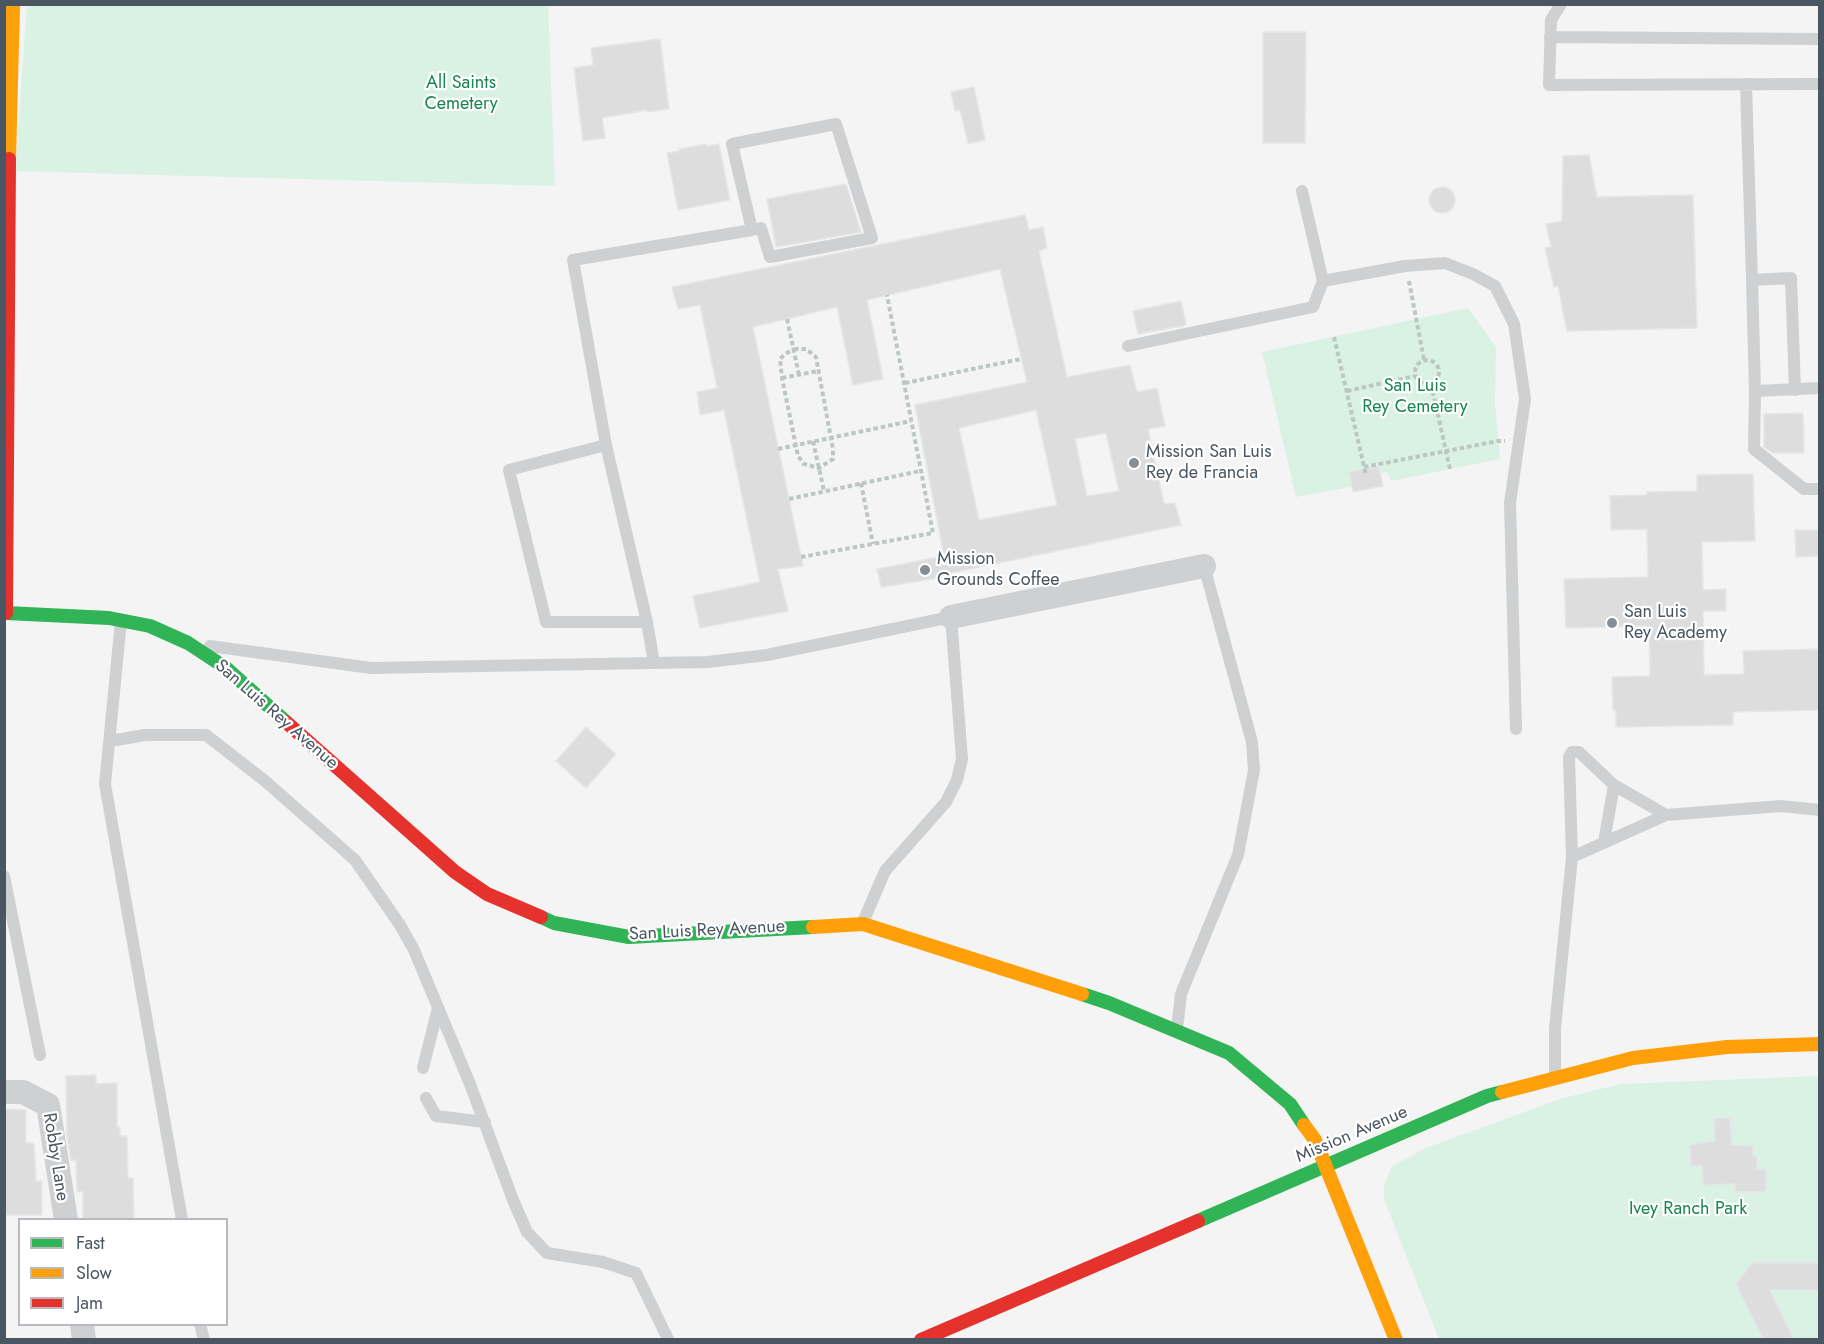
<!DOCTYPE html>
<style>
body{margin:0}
#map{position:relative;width:1824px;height:1344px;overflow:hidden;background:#f4f4f4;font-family:Jost,sans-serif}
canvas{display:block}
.frame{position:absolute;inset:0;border:6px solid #4a5661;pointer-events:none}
.legend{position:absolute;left:18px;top:1218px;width:210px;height:108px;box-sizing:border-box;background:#fff;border:2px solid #b7bbc0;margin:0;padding:8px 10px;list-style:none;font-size:18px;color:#4a5661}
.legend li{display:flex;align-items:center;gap:12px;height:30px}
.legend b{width:30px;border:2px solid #b7bbc0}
</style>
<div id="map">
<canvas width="1824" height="1344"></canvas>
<div class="frame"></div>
<ul class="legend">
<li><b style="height:8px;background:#30b455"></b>Fast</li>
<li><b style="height:8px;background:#ff9f0a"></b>Slow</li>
<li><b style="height:8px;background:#e5322d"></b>Jam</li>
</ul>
</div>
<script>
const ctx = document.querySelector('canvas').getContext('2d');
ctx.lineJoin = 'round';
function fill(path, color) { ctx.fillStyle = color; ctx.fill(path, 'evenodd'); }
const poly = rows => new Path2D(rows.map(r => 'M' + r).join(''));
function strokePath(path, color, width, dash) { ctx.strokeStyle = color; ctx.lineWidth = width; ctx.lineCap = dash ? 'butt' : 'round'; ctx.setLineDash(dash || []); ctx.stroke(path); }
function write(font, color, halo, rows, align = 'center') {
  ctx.font = font + ' Jost,sans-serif'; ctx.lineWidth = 4.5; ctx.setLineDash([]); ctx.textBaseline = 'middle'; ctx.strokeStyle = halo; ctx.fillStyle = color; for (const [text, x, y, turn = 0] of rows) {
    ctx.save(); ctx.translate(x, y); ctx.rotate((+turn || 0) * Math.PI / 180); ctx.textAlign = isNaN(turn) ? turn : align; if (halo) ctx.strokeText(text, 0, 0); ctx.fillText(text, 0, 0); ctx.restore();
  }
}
fill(poly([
 [27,5,548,5,555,186,15,171],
 [1468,308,1496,347,1495,403,1500,459,1391,481,1387,472,1360,476,1361,485,1296,497,1262,352],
 [1819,1076,1819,1339,1439,1339,1384,1199,1384,1186,1391,1167,1426,1148,1563,1098,1621,1084]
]), '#d9f2e3');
const building = poly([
 [1263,32,1306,32,1305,143,1263,143,1263,32],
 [660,39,669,109,647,112,647,110,602,118,605,138,583,141,574,68,593,65,591,48,660,39],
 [974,87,985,140,968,144,960,110,955,111,951,92,974,87],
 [706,144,707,146,719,144,730,200,678,210,667,153,680,151,679,149,706,144],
 [1589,155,1597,197,1693,195,1697,328,1567,331,1558,286,1554,287,1545,248,1551,247,1546,224,1562,221,1563,156,1589,155],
 [846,184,861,232,776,247,767,199,846,184],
 '1429 200a13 13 0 1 1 26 0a13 13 0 1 1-26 0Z',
 [1025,215,1029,230,1043,227,1047,248,1039,251,1067,377,1130,365,1137,392,1157,388,1165,426,1148,429,1164,504,1175,503,1181,525,937,576,938,578,881,587,877,569,944,556,915,405,1027,382,1000,269,867,300,883,379,853,385,837,307,753,327,803,566,778,569,788,611,700,628,693,596,760,582,724,410,700,415,697,392,717,388,700,305,678,309,672,287,1025,215],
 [1036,410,1057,505,979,520,959,428,1036,410],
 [1106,433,1119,491,1087,496,1075,439,1106,433],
 [1181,301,1186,324,1183,326,1138,334,1133,311,1181,301],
 [1803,413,1804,453,1773,453,1764,447,1764,414,1803,413],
 [1379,466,1383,486,1353,492,1349,472,1379,466],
 [1753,474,1755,541,1702,542,1703,590,1726,589,1726,611,1703,611,1704,675,1744,674,1743,651,1820,649,1820,710,1733,712,1733,725,1616,727,1616,710,1613,710,1612,677,1650,676,1649,626,1566,628,1564,579,1648,577,1647,529,1611,530,1610,496,1647,495,1647,492,1697,491,1697,475,1753,474],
 [1795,530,1820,530,1820,556,1796,557,1795,530],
 [586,727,616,754,586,788,556,761,586,727],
 [96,1075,96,1084,117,1083,117,1127,120,1127,120,1136,127,1136,128,1178,133,1178,134,1220,83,1220,83,1191,77,1192,76,1160,71,1160,67,1136,66,1076,96,1075],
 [4,1109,26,1110,26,1143,34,1143,36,1181,42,1181,42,1215,4,1215,4,1109],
 [1714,1118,1730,1118,1732,1145,1753,1146,1753,1156,1757,1156,1757,1170,1766,1169,1766,1192,1735,1192,1735,1184,1703,1185,1702,1166,1691,1166,1690,1145,1715,1141,1714,1118],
 [1752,1263,1820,1263,1820,1290,1770,1290,1794,1340,1764,1340,1736,1284,1752,1263]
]);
fill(building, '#ddddde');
strokePath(building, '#e5e6e7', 1.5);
strokePath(poly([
 [1409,281,1424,360],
 [787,319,799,375],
 [1334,337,1366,475],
 [794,349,806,349,816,357,833,449,833,459,819,468,804,464,798,456,782,378,780,359,785,354,794,349],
 '1415 372a12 12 0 1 1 24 0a12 12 0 1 1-24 0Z',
 [782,378,818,371],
 [905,383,1021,359],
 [1431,384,1450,469],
 [1347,391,1415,376],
 [813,441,824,491],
 [778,449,911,421],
 [1364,467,1498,441,1505,441],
 [861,483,873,544],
 [789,499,920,471],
 [801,557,933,533,887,295]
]), '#bcc7c4', 4, [4.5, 3]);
strokePath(poly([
 [1561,4,1551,20,1549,85,1820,84],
 [1550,37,1820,39],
 [1746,84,1752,280],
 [1302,191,1323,281],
 [1128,346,1313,307,1323,281,1405,266,1445,263,1473,274,1495,286,1514,324,1525,399,1510,503,1516,729],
 [1820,388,1755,391,1754,449,1804,489,1820,489],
 [1755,391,1752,280,1791,278,1795,390],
 [606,445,573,260,752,230,732,144,836,124,872,238,770,257,761,228,752,230],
 [121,621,105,784,182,1220],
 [647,622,546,622,509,470,606,445,647,622,654,663],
 [210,646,371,668,708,662,767,655,951,617,962,759,957,780,946,802,885,871,863,922],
 [110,741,145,735,206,735,265,781,355,860,400,925,414,950,470,1084,513,1200,527,1232,547,1253,603,1262,636,1273,668,1339],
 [1604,842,1614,785],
 [1572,857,1569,757,1572,752,1579,752,1614,785,1666,815],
 [4,876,40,1055],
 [1177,1029,1181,994,1238,855,1254,770,1252,742,1204,566],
 [423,1068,438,1008],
 [1555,1077,1555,1028,1572,857,1666,815,1781,806,1820,810],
 [426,1098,436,1116,485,1122],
 [200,1324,204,1340]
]), '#ced0d2', 12);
strokePath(poly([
 [951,617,1204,566],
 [4,1092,23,1092,48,1105,66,1220],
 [82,1324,84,1340]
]), '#ced0d2', 24);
strokePath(poly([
 [6,613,109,618,150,626,188,643,226,668,286,722],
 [541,917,554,923,629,937,813,927],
 [1082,994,1109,1003,1229,1053,1290,1104,1304,1125],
 [1198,1221,1487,1096,1502,1092]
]), '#30b455', 14);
strokePath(poly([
 [9,159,13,4],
 [813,927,863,924,1082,994],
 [1502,1092,1633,1058,1727,1047,1820,1044],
 [1304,1125,1315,1140,1396,1340]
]), '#ff9f0a', 14);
strokePath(poly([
 [6,613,9,159],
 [286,722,455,872,487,894,541,917],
 [921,1340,1198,1221]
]), '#e5322d', 14);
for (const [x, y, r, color] of [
 [1134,463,6,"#868d94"],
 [925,570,6,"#868d94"],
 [1612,623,6,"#868d94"]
]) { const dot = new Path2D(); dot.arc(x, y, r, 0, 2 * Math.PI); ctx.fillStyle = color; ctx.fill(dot); strokePath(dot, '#fff', 2); }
write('18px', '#17864f', '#fff', [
 ["All Saints",461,84],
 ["Cemetery",461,105],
 ["San Luis",1415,387],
 ["Rey Cemetery",1415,408],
 ["Ivey Ranch Park",1688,1210]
]);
write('18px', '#4a5661', '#fff', [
 ["Mission San Luis",1146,453],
 ["Rey de Francia",1146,474],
 ["Mission",937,560],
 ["Grounds Coffee",937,581],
 ["San Luis",1624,613],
 ["Rey Academy",1624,634]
], 'left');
write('18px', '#4a5661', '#fff', [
 ["San Luis Rey Avenue",276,715,41],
 ["San Luis Rey Avenue",707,931,-3],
 ["Mission Avenue",1352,1135,-23],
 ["Robby Lane",55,1157,81]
]);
</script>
